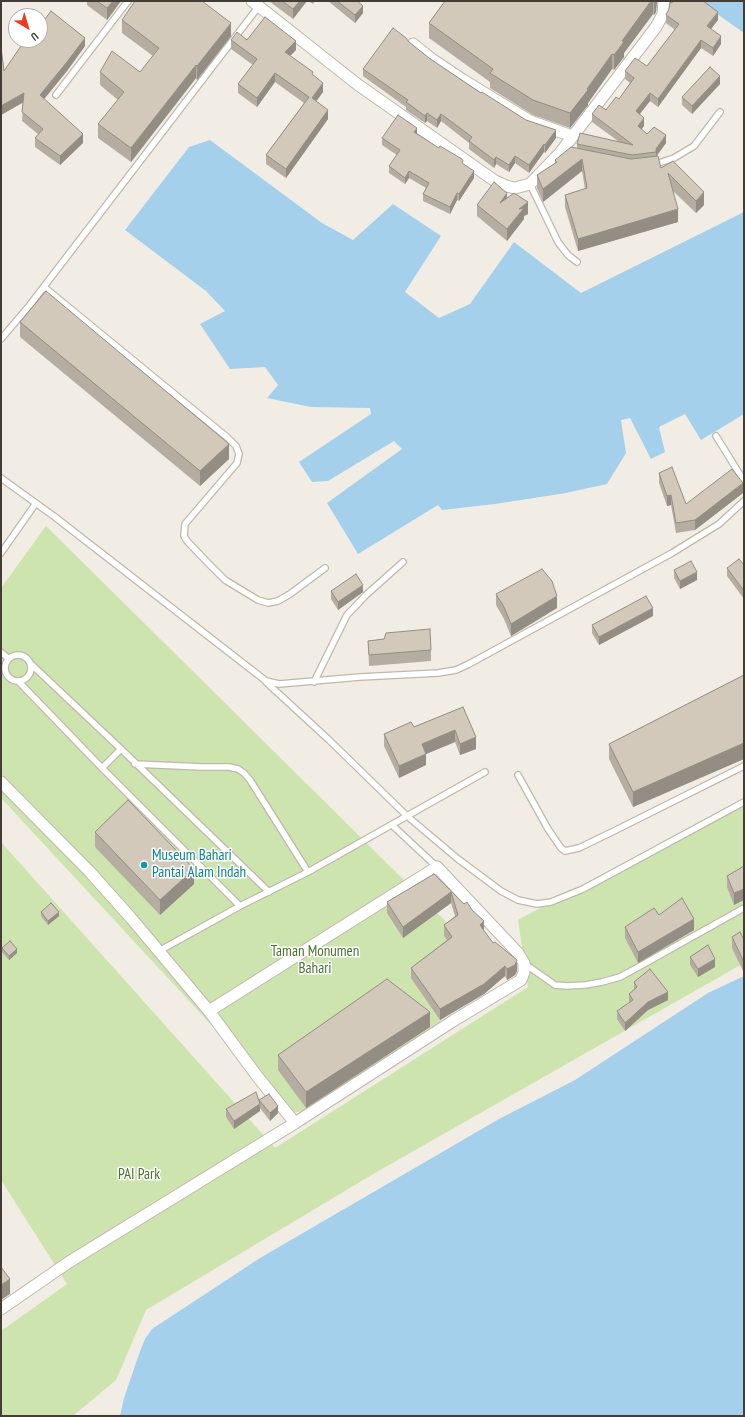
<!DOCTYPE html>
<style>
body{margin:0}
#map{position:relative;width:745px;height:1417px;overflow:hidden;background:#f1ede5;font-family:"PT Sans Narrow",sans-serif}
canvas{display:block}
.frame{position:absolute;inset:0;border:2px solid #433d35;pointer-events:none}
.north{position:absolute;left:8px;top:8px;width:40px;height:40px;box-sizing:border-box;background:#fff;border:1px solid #b4b1ae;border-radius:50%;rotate:142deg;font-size:11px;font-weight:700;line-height:16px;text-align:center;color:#433d35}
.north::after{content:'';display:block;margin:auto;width:14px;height:18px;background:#ee3a1f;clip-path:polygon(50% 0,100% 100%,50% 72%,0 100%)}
</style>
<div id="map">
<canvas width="745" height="1417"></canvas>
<div class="frame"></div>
<div class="north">U</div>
</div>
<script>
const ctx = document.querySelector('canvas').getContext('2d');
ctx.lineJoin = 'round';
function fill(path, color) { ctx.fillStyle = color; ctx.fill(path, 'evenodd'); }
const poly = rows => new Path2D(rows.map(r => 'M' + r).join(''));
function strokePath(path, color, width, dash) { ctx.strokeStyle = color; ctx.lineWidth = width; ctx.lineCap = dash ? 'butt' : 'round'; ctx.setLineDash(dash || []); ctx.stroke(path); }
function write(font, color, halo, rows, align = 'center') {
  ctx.font = font + ' "PT Sans Narrow",sans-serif'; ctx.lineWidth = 3; ctx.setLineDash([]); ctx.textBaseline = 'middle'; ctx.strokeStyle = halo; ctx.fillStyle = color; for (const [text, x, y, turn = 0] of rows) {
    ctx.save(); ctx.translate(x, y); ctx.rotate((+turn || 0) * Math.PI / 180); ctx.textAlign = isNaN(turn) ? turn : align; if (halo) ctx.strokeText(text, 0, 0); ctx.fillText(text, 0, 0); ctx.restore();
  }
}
fill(poly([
 [46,526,500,975,431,1028,308,1110,293,1113,1,798,1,588],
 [744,798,744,963,375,1173,146,1310,116,1380,73,1416,1,1416,1,1331,67,1284,1,1180,1,842,275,1148,528,987,518,920]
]), '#cde4af');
fill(poly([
 [699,1,744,1,744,33],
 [210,140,322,223,353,240,393,204,441,236,405,292,439,318,470,304,514,242,581,293,744,212,744,414,701,440,685,414,659,427,665,452,651,459,630,418,621,420,626,453,607,484,566,493,495,504,442,510,438,505,358,554,327,503,402,449,394,441,328,481,312,482,299,462,371,414,370,408,311,407,267,398,278,385,265,367,230,369,200,324,225,311,206,291,125,230,189,147],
 [744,976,744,1416,120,1416,124,1398,139,1354,145,1339,152,1329,260,1258,499,1119,575,1080,708,993]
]), '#a4d0ec');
const service = poly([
 [56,95,128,1],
 [653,165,674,158,694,146,720,112],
 [530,184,558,242,568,255,577,262],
 [44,287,228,438,236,446,239,454,237,463,185,524,184,536,187,541,207,562,225,580,258,600,268,603,278,601,290,594,325,568],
 [1,339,29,306,259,6],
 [716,436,744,481],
 [1,478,55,517,266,681,279,684,360,677,438,673,456,670,469,664,672,553,719,524,744,501],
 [1,553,36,503],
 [1,652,9,659],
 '5 668a13 13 0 1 1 26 0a13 13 0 1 1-26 0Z',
 [32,665,121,749,269,892],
 [19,682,102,768,240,906],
 [266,682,328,739,407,816,485,772],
 [314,682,347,615,366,595,403,562],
 [135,764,202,767,229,767,238,769,244,773,250,780,308,872],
 [102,768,121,749],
 [518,775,548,829,561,848,565,851,579,848,614,831,744,766],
 [392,825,437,867],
 [159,951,240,906,308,872,407,816,458,859,501,891,518,900,537,904,551,902,583,889,744,802],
 [525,964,555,985,567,986,585,985,602,982,620,977,642,965,744,908]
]);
const minor = poly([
 [252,1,357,84,495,181,506,186,515,188,530,184,560,153,656,27,663,14,664,1],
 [413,44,433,60,463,80,530,121,572,136],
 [1,782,89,871,131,918,209,1011,257,1076,295,1123,69,1262,1,1309],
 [209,1011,437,867,518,953,524,963,524,972,521,980,453,1021,295,1123]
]);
strokePath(service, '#bfb8ab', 8);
strokePath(minor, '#bfb8ab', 13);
strokePath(service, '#fff', 5.5);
strokePath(minor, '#fff', 11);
fill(poly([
 [87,1,121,1,107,20,87,5],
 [269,1,307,1,293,19],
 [308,1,315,1,313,4],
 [328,1,357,1,363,13,355,23],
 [445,1,657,1,656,12,654,15,653,14,624,53,624,57,614,70,612,69,588,103,588,105,570,128,533,115,490,88,490,82,429,38,429,23],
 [672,3,718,20,711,29,721,44,713,56,701,48,658,107,650,101,639,114,644,126,641,129,647,134,666,143,657,156,661,168,704,205,696,213,673,191,678,222,578,251,565,207,565,195,585,189,582,171,543,202,537,188,537,175,555,163,555,160,577,148,577,144,618,141,592,122,592,114,606,110,619,99,630,83,625,79,625,71,647,66,675,30,666,23,666,15],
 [122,20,231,36,197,80,196,78,131,162,98,138,98,124,118,100,100,85,100,72,140,72,153,56,122,33],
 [231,40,247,40,296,50,290,56,313,76,323,92,316,101,328,119,286,178,266,164,266,155,304,103,275,82,257,107,238,93,238,84,253,65,231,49],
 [409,42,429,58,481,93,556,138,545,153,544,152,529,173,515,163,509,172,496,164,494,168,469,149,469,143,441,121,437,128,427,121,425,123,406,110,406,107,363,76,363,69],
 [85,46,67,71,44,99,83,143,60,165,35,147,35,138,38,134,22,121,23,102,1,115,1,47,4,71],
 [720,84,692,114,682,105,682,97],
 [417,134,463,164,474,178,459,201,457,200,450,214,423,201,423,194,426,188,409,178,405,184,389,173,389,166,397,155,382,145,382,138],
 [507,198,528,214,524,216,524,219,507,241,477,216,477,205],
 [20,322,229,459,200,486,20,337],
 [659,473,686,504,743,493,695,530,676,533,671,505,667,506,659,483],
 [744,565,744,599,727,576,727,568],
 [674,570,697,580,680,589,674,578],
 [331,591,363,592,338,610,331,599],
 [496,594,557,608,511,636,504,619,496,605],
 [653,616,599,645,592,633,592,625],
 [384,639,431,650,431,661,369,666,368,641],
 [744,675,744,759,633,807,609,759,609,744],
 [463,707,476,749,460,755,455,742,426,754,426,765,399,778,384,746,384,734,414,727],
 [95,832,194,884,160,915,95,847],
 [744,866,734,905,727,887,727,876],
 [434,874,464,904,493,943,517,971,515,975,507,980,505,976,484,994,440,1020,411,978,411,968,447,940,444,936,444,925,455,916,451,903,403,938,387,913,387,902],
 [41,912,59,916,48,925,41,916],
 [659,915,694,930,638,963,625,938,625,927],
 [732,937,744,940,744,973,732,948],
 [2,948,17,953,9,960,2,952],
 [690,957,715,967,698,977,690,965],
 [634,982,668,1000,648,1010,625,1031,617,1019,617,1011,629,1003,629,994,634,990],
 [430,1027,306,1108,278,1070,278,1055],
 [259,1100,278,1113,270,1121,260,1108,260,1111,234,1129,226,1117,226,1109,259,1102]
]), '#b5ada1');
fill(poly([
 [113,1,121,1,107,20,107,8],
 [300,1,307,1,293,19,293,9],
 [651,1,653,1,653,14,624,53,624,57,614,70,614,55,622,41],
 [654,1,657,1,656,12,654,15],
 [363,6,363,13,355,23,355,15],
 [718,12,718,20,707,34,707,26],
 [231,23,231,36,197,80,197,66],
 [721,36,721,44,713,56,713,48],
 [85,38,85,46,67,71,40,104,40,95],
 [701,40,701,48,658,107,658,99],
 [296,41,296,50,285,61,285,52],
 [612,54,612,69,588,103,588,105,570,128,570,113],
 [196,65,196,78,131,162,131,148],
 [275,73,275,82,257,107,257,98],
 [720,76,720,84,692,114,692,106],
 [323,83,323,92,312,107,312,98],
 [24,93,24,102,1,115,1,106],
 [650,93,650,101,636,119,636,111],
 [328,110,328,119,286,178,286,169],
 [427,113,427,121,425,123,425,116],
 [441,114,441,121,437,128,437,120],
 [644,118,644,126,638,134,638,126],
 [417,128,417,135,414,132],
 [556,130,556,138,545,153,545,145],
 [83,134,83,143,60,165,60,156],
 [666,135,666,143,656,156,656,149],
 [544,144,544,152,529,173,529,165],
 [515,156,515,163,509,172,509,165],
 [496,157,496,164,494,168,494,160],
 [582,159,582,171,543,202,543,189],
 [409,171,409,178,405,184,405,178],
 [474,171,474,178,459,201,459,194],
 [704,192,704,205,696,213,696,201],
 [457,193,457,200,450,214,450,207],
 [507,193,507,204,500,203],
 [528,202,528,214,524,216,524,219,507,241,507,229,519,209],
 [678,209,678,222,578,251,578,239],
 [229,444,229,459,200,486,200,471],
 [743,483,743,493,695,530,695,520],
 [671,495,671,505,667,506,667,496],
 [2,518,2,530,1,531,1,520],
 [697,572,697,580,680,589,680,581],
 [363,585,363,592,338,610,338,602],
 [557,596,557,608,511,636,511,624],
 [653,608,653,616,599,645,599,637],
 [455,730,455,742,426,754,426,765,399,778,399,766,422,744],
 [476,737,476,749,460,755,460,744],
 [744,743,744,759,633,807,633,792],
 [194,869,194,884,160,915,160,900],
 [744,889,744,900,734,905,734,893],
 [451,892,451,903,403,938,403,927],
 [59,912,59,916,48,925,48,921],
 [694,919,694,930,638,963,638,952],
 [484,921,484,932,480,925],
 [17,949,17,953,9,960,9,956],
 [715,959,715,967,698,977,698,969],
 [517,960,517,971,515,975,507,980,507,969],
 [505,966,505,976,484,994,440,1020,440,1009],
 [668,992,668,1000,648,1010,625,1031,625,1023,648,1002],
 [430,1012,430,1027,306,1108,306,1092],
 [260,1104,260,1111,234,1129,234,1121],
 [278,1106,278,1113,270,1121,270,1113],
 [10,1279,10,1294,1,1300,1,1285]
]), '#938d83');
const building = poly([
 [97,1,113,1,107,8,97,1],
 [135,1,202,1,231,23,197,66,196,65,131,148,98,124,124,92,100,72,112,51,140,72,159,48,122,20,135,1],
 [282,1,300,1,293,9,282,1],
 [337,1,357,1,363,6,355,15,337,1],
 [445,1,651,1,622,41,624,42,614,55,612,54,587,89,588,90,570,113,533,100,490,73,493,69,429,23,445,1],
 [673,1,703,1,718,12,707,26,721,36,713,48,701,40,658,99,650,93,636,111,644,118,638,126,647,134,654,127,666,135,656,149,656,152,632,155,577,144,580,133,633,145,592,114,599,105,606,110,616,97,619,99,634,78,625,71,635,58,647,66,679,24,666,15,669,9,670,2,672,3,673,1],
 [51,11,85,38,67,62,40,95,83,134,60,156,35,138,43,129,22,112,24,93,1,106,1,47,4,71,25,40,40,40,40,26,51,11],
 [265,17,296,41,285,52,313,72,312,74,323,83,312,98,328,110,286,169,266,155,309,97,275,73,257,98,238,84,257,59,231,40,237,32,247,40,265,17],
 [393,28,406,38,409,42,429,58,481,93,482,92,526,120,556,130,545,145,544,144,529,165,515,156,509,165,496,157,494,160,469,141,472,137,441,114,437,120,427,113,425,116,406,102,408,100,363,69,393,28],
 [710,67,720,76,692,106,682,97,710,67],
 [398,115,417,128,414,132,439,148,440,146,462,159,463,161,462,163,474,171,459,194,457,193,450,207,423,194,429,183,409,171,405,178,389,166,400,150,382,138,398,115],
 [571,147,631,159,658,156,661,168,673,161,704,192,696,201,668,173,678,209,578,239,565,195,587,188,582,159,543,189,537,175,557,162,555,160,571,147],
 [494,182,507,193,500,203,514,193,528,202,519,209,524,208,507,229,477,205,494,182],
 [46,291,229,444,200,471,20,322,46,291],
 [672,467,686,504,732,469,743,483,695,520,676,523,671,495,667,496,659,473,672,467],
 [739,559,744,565,744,591,727,568,739,559],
 [691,561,697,572,680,581,674,570,691,561],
 [542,569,552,581,557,596,511,624,504,607,496,594,542,569],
 [356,574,363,585,338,602,331,591,356,574],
 [646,596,653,608,599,637,592,625,646,596],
 [430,629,431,650,369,655,368,641,384,639,386,633,430,629],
 [744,675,744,743,633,792,609,744,744,675],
 [463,707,476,737,460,744,455,730,422,744,426,754,399,766,384,734,411,722,414,727,463,707],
 [128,800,194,869,160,900,95,832,128,800],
 [744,866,744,889,734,893,727,876,744,866],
 [434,874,464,904,467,902,472,910,484,921,480,925,493,943,495,942,517,960,515,965,507,969,505,966,484,984,440,1009,411,968,452,937,444,925,458,915,451,892,403,927,387,902,434,874],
 [682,898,694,919,638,952,625,927,654,908,659,915,682,898],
 [51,903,59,912,48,921,41,912,51,903],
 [740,932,744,940,744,962,732,937,740,932],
 [10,941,17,949,9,956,2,948,10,941],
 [708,945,715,959,698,969,690,957,708,945],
 [650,969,668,992,648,1002,625,1023,617,1011,633,1000,629,994,637,987,634,982,650,969],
 [387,979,430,1012,306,1092,278,1055,387,979],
 [256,1092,260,1104,234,1121,226,1109,256,1092],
 [269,1094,278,1106,270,1113,259,1100,269,1094],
 [1,1267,10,1279,1,1285,1,1267]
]);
fill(building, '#d2c9bb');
strokePath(building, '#938d83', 1);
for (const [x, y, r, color] of [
 [144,865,4,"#0f9aa8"]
]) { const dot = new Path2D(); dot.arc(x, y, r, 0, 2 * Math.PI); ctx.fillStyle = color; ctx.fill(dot); strokePath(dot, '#fff', 1.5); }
write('15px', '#0d838f', '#fff', [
 ["Museum Bahari",152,856],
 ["Pantai Alam Indah",152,873]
], 'left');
write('15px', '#48722c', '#fff', [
 ["Taman Monumen",315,952],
 ["Bahari",315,969],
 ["PAI Park",139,1175]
]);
</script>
